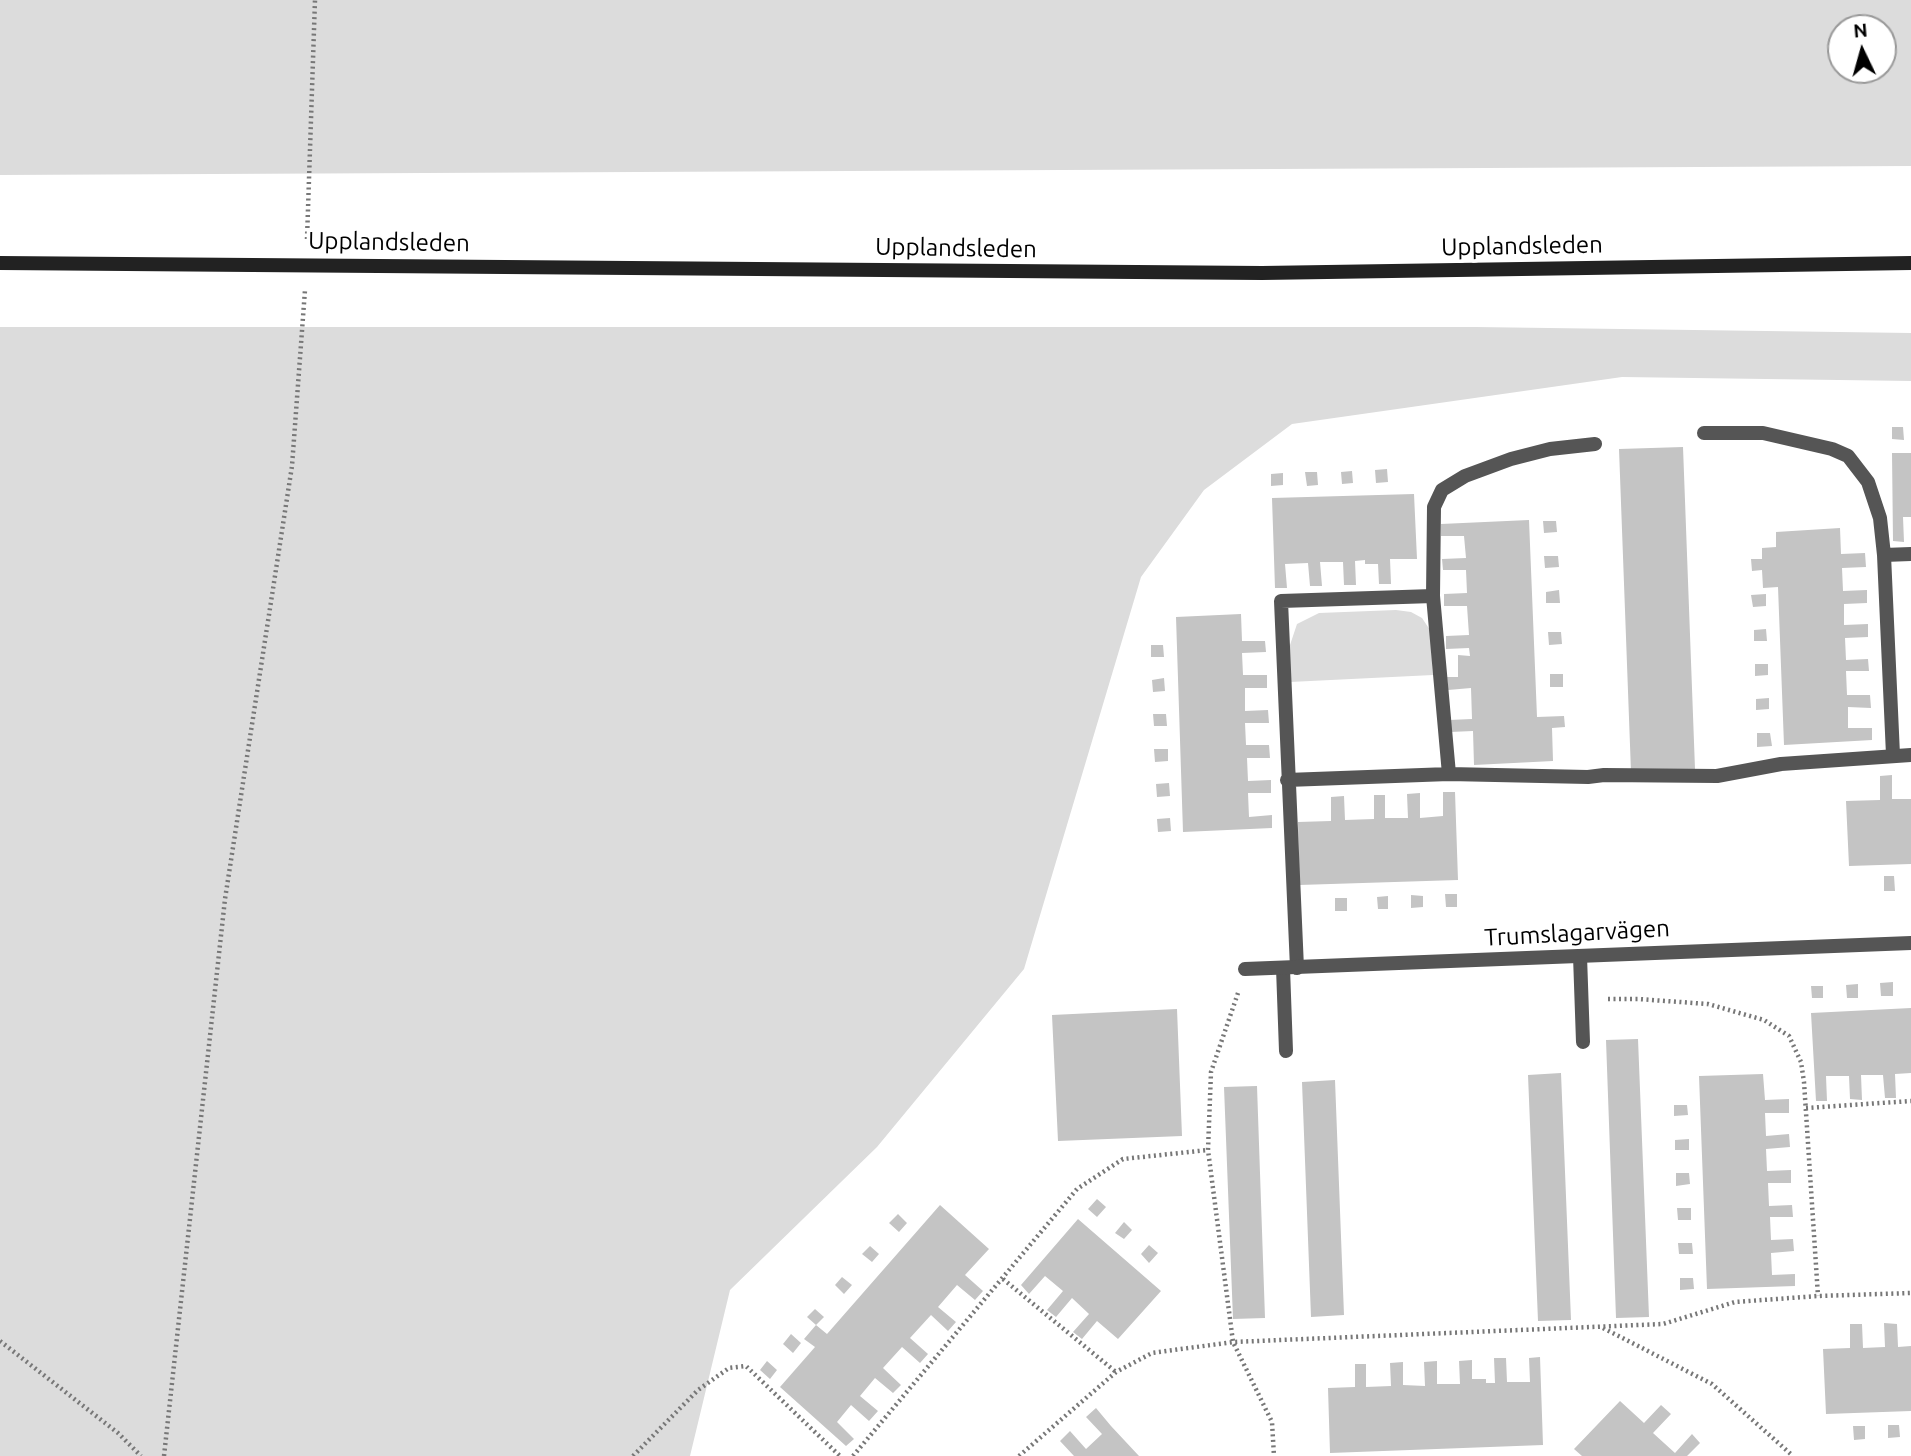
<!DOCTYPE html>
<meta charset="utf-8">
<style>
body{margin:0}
#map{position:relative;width:1911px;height:1456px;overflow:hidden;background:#fff;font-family:Ubuntu,sans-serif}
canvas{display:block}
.north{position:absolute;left:1827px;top:14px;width:70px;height:70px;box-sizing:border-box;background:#fff;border:2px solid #999;border-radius:50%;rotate:355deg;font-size:19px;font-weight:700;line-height:28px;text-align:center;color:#000}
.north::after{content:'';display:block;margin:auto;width:24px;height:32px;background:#000;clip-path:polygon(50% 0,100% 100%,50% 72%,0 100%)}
</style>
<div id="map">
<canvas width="1911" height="1456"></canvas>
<div class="north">N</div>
</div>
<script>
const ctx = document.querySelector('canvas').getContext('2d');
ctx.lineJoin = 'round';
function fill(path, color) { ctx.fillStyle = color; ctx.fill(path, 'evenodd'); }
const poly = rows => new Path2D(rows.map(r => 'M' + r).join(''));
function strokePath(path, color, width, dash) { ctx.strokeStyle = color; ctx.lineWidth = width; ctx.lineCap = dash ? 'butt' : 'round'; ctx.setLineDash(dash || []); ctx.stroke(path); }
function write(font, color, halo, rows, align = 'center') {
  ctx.font = font + ' Ubuntu,sans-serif'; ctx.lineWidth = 7; ctx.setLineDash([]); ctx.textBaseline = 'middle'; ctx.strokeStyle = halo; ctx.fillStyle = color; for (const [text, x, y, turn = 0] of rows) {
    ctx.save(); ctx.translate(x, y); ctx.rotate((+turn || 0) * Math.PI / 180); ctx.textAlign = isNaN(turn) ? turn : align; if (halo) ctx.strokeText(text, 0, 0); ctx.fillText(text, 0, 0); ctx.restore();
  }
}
fill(poly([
 [0,0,1911,0,1911,166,0,175],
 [1841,28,1883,28,1883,70,1841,70],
 [0,327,1476,327,1911,333,1911,381,1622,377,1292,424,1204,490,1141,577,1024,969,877,1147,730,1290,690,1456,0,1456],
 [1396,610,1411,612,1422,618,1430,630,1433,675,1290,682,1289,648,1297,624,1319,613]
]), '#dcdcdc');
fill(poly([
 [1892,427,1903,427,1904,440,1892,439],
 [1683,447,1695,769,1631,772,1619,449],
 [1892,453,1911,453,1911,517,1903,517,1904,542,1893,541],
 [1387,469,1388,482,1376,483,1375,470],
 [1352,471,1353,483,1342,484,1341,472],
 [1305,472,1317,472,1318,485,1307,486],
 [1283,473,1283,485,1271,486,1271,474],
 [1414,494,1417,559,1390,559,1391,584,1379,584,1378,564,1365,564,1365,560,1355,561,1356,585,1344,585,1343,562,1320,562,1322,586,1310,586,1308,563,1285,564,1287,588,1275,588,1272,498],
 [1529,520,1537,717,1564,716,1565,727,1552,728,1553,761,1474,765,1473,731,1450,732,1449,720,1472,719,1471,688,1448,690,1447,677,1458,677,1458,655,1470,656,1469,648,1446,649,1446,636,1469,635,1467,606,1444,606,1444,594,1467,593,1466,570,1443,570,1442,559,1466,558,1464,536,1441,536,1441,524],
 [1543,521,1556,521,1557,532,1544,533],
 [1840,528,1841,554,1865,553,1866,567,1842,568,1843,591,1867,590,1867,603,1844,604,1844,625,1868,624,1868,637,1845,638,1846,660,1868,659,1869,671,1846,671,1847,695,1870,695,1871,708,1848,707,1848,728,1872,728,1872,740,1784,745,1778,587,1763,588,1762,570,1752,571,1751,559,1762,559,1762,548,1776,547,1776,532],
 [1544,556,1558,556,1559,567,1545,568],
 [1559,590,1560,603,1546,603,1546,592],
 [1766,594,1766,606,1753,607,1751,595],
 [1241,614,1242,641,1265,641,1266,652,1242,653,1243,675,1267,675,1267,688,1245,688,1245,711,1268,710,1269,723,1245,723,1246,745,1269,745,1270,758,1247,758,1248,781,1271,780,1271,793,1248,793,1249,817,1272,815,1272,828,1183,832,1176,617],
 [1766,629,1767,641,1754,641,1754,630],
 [1548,632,1561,632,1562,644,1549,645],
 [1151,645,1163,645,1164,657,1151,657],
 [1755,664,1768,664,1768,675,1755,676],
 [1550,674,1563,674,1563,687,1550,687],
 [1164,678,1165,691,1153,692,1152,680],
 [1769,698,1769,709,1756,710,1756,699],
 [1153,714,1166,714,1167,726,1154,726],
 [1757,733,1770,733,1772,746,1757,747],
 [1154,749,1168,749,1168,761,1155,762],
 [1892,775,1892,799,1911,799,1911,864,1849,866,1846,801,1880,800,1880,776],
 [1169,783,1170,796,1157,797,1156,784],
 [1443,792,1455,792,1458,880,1299,885,1298,822,1331,821,1331,797,1344,796,1345,820,1374,819,1374,795,1385,795,1385,818,1408,818,1407,794,1420,793,1420,818,1443,816],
 [1170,818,1171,831,1158,832,1157,819],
 [1884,876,1894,876,1895,891,1884,891],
 [1445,894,1457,894,1457,907,1446,907],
 [1411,895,1423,896,1423,907,1411,908],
 [1388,896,1388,909,1378,909,1377,897],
 [1335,898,1347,898,1347,911,1335,911],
 [1893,982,1893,996,1881,996,1880,983],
 [1858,984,1858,998,1847,998,1846,985],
 [1811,986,1823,986,1823,998,1812,998],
 [1911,1008,1911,1073,1895,1074,1896,1098,1885,1098,1883,1075,1861,1075,1862,1100,1850,1099,1849,1076,1826,1076,1827,1101,1816,1101,1811,1013],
 [1177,1009,1182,1136,1058,1141,1052,1015],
 [1638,1039,1649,1317,1616,1318,1606,1040],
 [1561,1073,1571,1320,1538,1321,1528,1075],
 [1763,1074,1765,1100,1789,1099,1789,1113,1765,1113,1766,1136,1789,1134,1790,1147,1766,1149,1767,1171,1791,1170,1791,1183,1768,1183,1769,1206,1792,1205,1793,1217,1770,1217,1771,1240,1793,1239,1794,1251,1771,1253,1772,1275,1795,1274,1795,1286,1707,1289,1699,1076],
 [1335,1080,1344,1315,1311,1317,1302,1082],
 [1257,1086,1265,1318,1233,1319,1224,1087],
 [1674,1105,1687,1105,1688,1115,1674,1116],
 [1689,1139,1689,1150,1675,1150,1675,1140],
 [1676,1173,1689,1173,1690,1184,1676,1186],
 [1097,1199,1106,1207,1097,1217,1088,1209],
 [940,1205,989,1249,965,1275,983,1291,975,1300,957,1285,938,1307,956,1322,948,1331,931,1315,910,1338,928,1354,920,1363,902,1347,883,1368,901,1385,893,1393,875,1378,860,1396,878,1411,869,1421,851,1405,837,1422,854,1439,846,1446,780,1387,815,1347,804,1339,816,1325,827,1334],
 [1677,1208,1691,1208,1691,1220,1678,1220],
 [898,1214,907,1223,899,1232,889,1223],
 [1078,1219,1161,1291,1118,1339,1097,1321,1082,1339,1073,1332,1089,1314,1072,1298,1056,1317,1047,1310,1063,1291,1045,1276,1029,1294,1021,1285],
 [1124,1222,1132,1230,1124,1239,1115,1233],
 [1678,1243,1692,1243,1693,1254,1679,1254],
 [1149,1245,1158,1253,1149,1263,1141,1254],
 [870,1246,879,1254,872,1262,862,1254],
 [842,1277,852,1285,844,1294,835,1285],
 [1680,1278,1693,1278,1694,1289,1680,1290],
 [815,1309,824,1317,816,1325,807,1317],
 [1884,1323,1897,1324,1898,1347,1911,1346,1911,1411,1826,1414,1823,1349,1850,1348,1850,1324,1862,1324,1863,1348,1885,1347],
 [791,1334,801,1343,793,1353,783,1344],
 [1540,1357,1543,1445,1330,1453,1328,1388,1355,1387,1355,1364,1366,1364,1366,1387,1391,1386,1390,1363,1403,1362,1403,1385,1425,1386,1424,1362,1437,1361,1437,1384,1460,1384,1459,1361,1472,1360,1472,1379,1486,1379,1486,1383,1495,1383,1494,1358,1506,1358,1507,1382,1530,1382,1529,1358],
 [767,1361,777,1370,770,1379,760,1370],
 [1620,1401,1644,1423,1661,1405,1671,1414,1653,1433,1675,1453,1692,1434,1700,1443,1687,1456,1582,1456,1574,1449],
 [1096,1408,1111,1426,1139,1456,1074,1456,1060,1441,1070,1431,1086,1449,1102,1434,1086,1417],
 [1888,1425,1899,1425,1900,1437,1888,1438],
 [1853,1426,1865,1426,1865,1439,1854,1440]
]), '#c4c4c4');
strokePath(poly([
 [307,239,315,0],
 [1238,993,1211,1072,1208,1150,1233,1342,1272,1422,1274,1456],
 [1608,999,1638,999,1708,1004,1764,1020,1789,1036,1801,1062,1804,1082,1818,1296],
 [1806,1108,1911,1101],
 [1003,1279,1116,1372],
 [1603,1328,1712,1384,1793,1456],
 [0,1341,118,1433,141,1456],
 [164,1456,225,899,292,466,305,290],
 [633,1456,698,1390,729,1368,746,1366,840,1456],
 [853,1456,1077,1189,1123,1159,1208,1150],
 [1019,1456,1116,1372,1152,1353,1233,1342,1663,1324,1735,1302,1818,1296,1911,1293]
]), '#777', 4.5, [2, 3.5]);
strokePath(poly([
 [1704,433,1763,433,1832,449,1848,456,1868,482,1880,518,1884,555,1893,755],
 [1884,555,1911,554],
 [1449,774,1433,596,1434,507,1442,490,1465,476,1511,459,1550,449,1595,444],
 [1287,780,1449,774,1588,777,1604,775,1717,776,1781,764,1911,755],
 [1580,956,1583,1042],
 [1283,968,1286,1051],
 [1297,968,1281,601,1433,596]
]), '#555', 14);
strokePath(poly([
 [1245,969,1911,943]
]), '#555', 14);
strokePath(poly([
 [0,263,1262,273,1911,263]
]), '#222', 14);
write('24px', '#000', '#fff', [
 ["Upplandsleden",389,242,1],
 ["Upplandsleden",1522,246,-1],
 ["Upplandsleden",956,248,1],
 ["Trumslagarvägen",1577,933,-3]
]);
</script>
